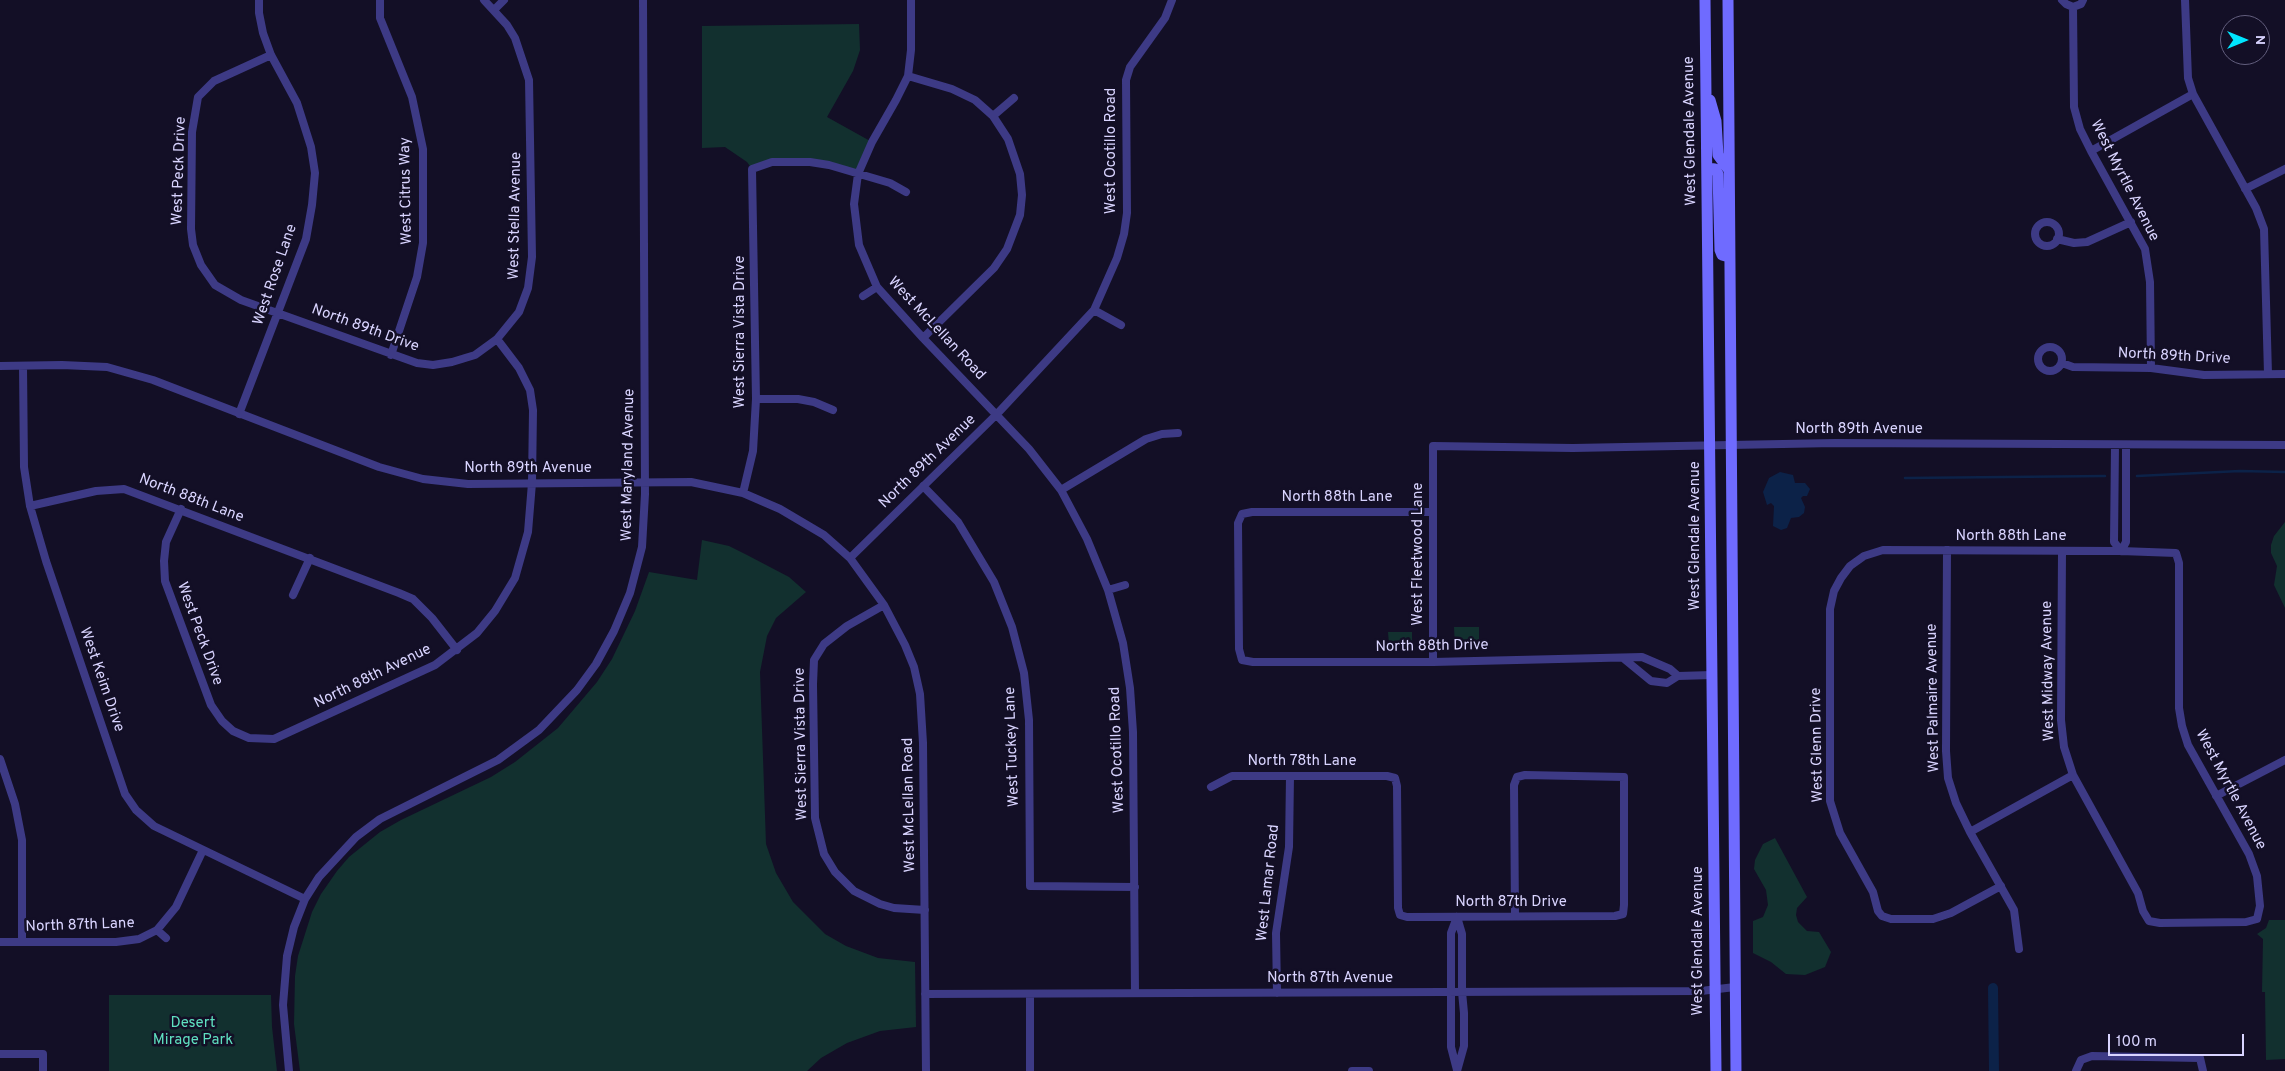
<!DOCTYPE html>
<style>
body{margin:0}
#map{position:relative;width:2285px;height:1071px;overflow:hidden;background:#130f26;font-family:Overpass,sans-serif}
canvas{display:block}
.north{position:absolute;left:2220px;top:15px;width:50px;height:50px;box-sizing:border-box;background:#130f26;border:1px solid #625e7d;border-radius:50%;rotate:90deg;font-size:14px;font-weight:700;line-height:20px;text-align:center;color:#d9d4ff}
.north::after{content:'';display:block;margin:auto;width:18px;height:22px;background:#00e5ff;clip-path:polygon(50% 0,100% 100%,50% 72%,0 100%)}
.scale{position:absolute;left:2108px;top:1034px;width:136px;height:22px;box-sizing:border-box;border:2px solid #d9d4ff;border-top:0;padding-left:6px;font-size:15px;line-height:18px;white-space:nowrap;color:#d9d4ff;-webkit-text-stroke:4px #130f26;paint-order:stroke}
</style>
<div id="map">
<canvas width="2285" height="1071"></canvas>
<div class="north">N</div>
<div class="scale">100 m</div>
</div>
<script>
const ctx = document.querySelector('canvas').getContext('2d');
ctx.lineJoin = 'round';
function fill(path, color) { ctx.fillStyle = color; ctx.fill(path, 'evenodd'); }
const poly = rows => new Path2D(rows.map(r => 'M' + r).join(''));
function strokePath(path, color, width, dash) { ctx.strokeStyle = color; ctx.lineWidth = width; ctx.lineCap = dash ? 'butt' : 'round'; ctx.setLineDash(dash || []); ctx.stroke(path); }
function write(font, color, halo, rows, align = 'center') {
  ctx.font = font + ' Overpass,sans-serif'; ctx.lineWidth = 5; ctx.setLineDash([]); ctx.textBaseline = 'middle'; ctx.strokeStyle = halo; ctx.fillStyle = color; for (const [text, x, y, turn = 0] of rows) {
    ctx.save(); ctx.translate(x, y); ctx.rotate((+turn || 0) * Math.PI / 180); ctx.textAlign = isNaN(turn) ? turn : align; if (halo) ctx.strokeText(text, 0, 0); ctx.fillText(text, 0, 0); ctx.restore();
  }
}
fill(poly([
 [859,24,860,50,853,71,827,117,872,142,858,174,794,162,752,169,747,162,725,147,702,148,702,26],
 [2285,522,2285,608,2274,585,2277,566,2271,553,2271,545,2274,536],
 [702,540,729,546,747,555,789,577,806,592,776,618,767,636,760,672,766,844,776,873,793,902,825,934,846,946,878,958,915,962,916,1027,880,1031,847,1043,821,1058,807,1071,300,1071,294,1024,295,976,298,956,312,912,321,894,337,871,349,857,380,832,401,820,491,777,515,762,558,728,597,682,612,659,635,611,649,572,697,580],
 [1454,627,1479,627,1479,649,1455,649],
 [1388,632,1412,632,1412,644,1389,644],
 [1775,838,1807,897,1797,908,1796,915,1798,922,1807,931,1819,932,1831,952,1825,967,1805,975,1786,974,1771,962,1753,953,1753,921,1763,917,1768,905,1766,890,1754,869,1755,860,1763,844],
 [2269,920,2285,920,2285,1059,2266,1060,2265,992,2262,992,2263,939,2257,934,2266,928],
 [109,995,271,995,272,1027,277,1071,109,1071]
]), '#12302f');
fill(poly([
 [1780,472,1793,475,1795,483,1805,483,1810,489,1807,496,1803,496,1801,498,1805,507,1804,513,1799,517,1791,518,1787,528,1781,530,1773,526,1774,506,1771,503,1767,505,1763,492,1769,478]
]), '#0c2248');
strokePath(poly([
 [1802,422,1802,427],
 [2137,476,2240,471,2285,472],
 [1905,478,2105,476]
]), '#0c2248', 2.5);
strokePath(poly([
 [1993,988,1994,1071]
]), '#0c2248', 10);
strokePath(poly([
 [380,0,380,18,412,97,423,149,423,243,417,277,391,355],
 [911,0,911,50,908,76,896,100,872,142,858,174,854,204,859,245,877,287,923,338,1029,449,1061,490,1087,539,1108,590,1123,643,1130,688,1133,732,1135,993],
 [2062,0,2066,4,2073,7,2081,4,2083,0],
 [2185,0,2188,78,2193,94,2256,208,2264,229,2268,374],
 [2073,7,2074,107,2080,129,2091,151,2145,249,2150,282,2151,368],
 [494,10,504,0],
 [271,55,214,81,198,97,192,132,191,229,193,245,201,265,215,285,241,300,417,363,433,365,452,362,475,355,497,339,519,312,528,288,532,257,529,80,515,38,507,25,484,0],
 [908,76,952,89,975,100,993,116,1008,139,1020,174,1022,195,1020,215,1007,249,994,268,923,338],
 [993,116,1014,98],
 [2091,151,2193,94],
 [2245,189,2285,169],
 '2035 234a12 12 0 1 1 24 0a12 12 0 1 1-24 0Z',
 [2057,239,2074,243,2087,242,2131,222],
 [863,296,877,287],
 [1094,310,1121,325],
 '2038 359a12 12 0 1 1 24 0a12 12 0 1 1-24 0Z',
 [2062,363,2073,367,2151,368,2204,375,2285,374],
 [0,366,62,365,107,367,153,380,379,467,423,479,468,484,691,482,743,493,780,509,824,535,850,558,884,605,905,645,914,667,920,694,923,743,926,1071],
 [23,366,24,467,30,506,46,561,125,794,136,810,154,826,305,899],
 [756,399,798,399,814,402,833,410],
 [239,414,306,239,312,205,315,173,311,147,297,103,271,55,263,33,259,13,259,0],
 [2115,445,2114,542,2121,551],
 [923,486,958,522,994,582,1012,627,1024,673,1029,720,1030,886,1135,887],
 [1061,490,1146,439,1162,434,1178,433],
 [743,493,753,451,756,399,752,169,772,162,810,162,829,165,890,183,906,192],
 [30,506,96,491,124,489,399,593,413,599,432,618,457,650],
 [181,509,166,542,164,561,165,581,211,705,222,721,233,731,249,738,274,739,435,665,477,633,495,611,515,578,528,532,532,483,533,410,530,390,519,368,497,339],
 [1433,512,1252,512,1242,514,1238,523,1239,649,1242,660,1253,662,1433,662,1642,657,1670,669,1678,676],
 [1947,550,1946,751,1948,778,1956,803,1970,832,2014,910,2019,949],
 [2121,551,2126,542,2126,445],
 [850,558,997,414,1094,310,1117,258,1124,234,1127,213,1126,80,1130,67,1165,18,1172,0],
 [1108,590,1125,585],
 [293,595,310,558],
 [884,605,847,626,824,644,814,660,813,684,815,818,824,854,835,872,854,891,880,904,894,908,925,910],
 [1623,658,1651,681,1667,683,1678,676,1712,675],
 [1433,662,1433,446,1573,448,1835,443,2285,445],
 [0,759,15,804,22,840,22,942],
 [1211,787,1232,776,1387,776,1395,778,1397,786,1398,908,1400,915,1407,917,1615,916,1623,914,1624,905,1624,777,1525,775,1517,777,1514,785,1515,916],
 [2216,796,2285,760],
 [1970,832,2073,775],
 [2001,886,1951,913,1933,919,1891,919,1882,916,1878,911,1873,892,1840,833,1830,801,1830,609,1834,591,1841,578,1850,566,1864,556,1883,550,2121,551,2176,553,2179,563,2179,708,2182,726,2188,745,2249,854,2257,876,2260,906,2257,919,2246,922,2160,923,2149,921,2143,911,2138,893,2073,775,2064,747,2061,720,2062,551],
 [1457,917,1462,934,1462,992,1464,1013,1464,1046,1457,1071],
 [157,930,166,938],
 [0,942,116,942,139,939,157,930,176,907,203,850],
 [1277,993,1276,933,1289,847,1290,776],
 [925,994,1701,991,1735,987],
 [1030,994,1030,1071],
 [0,1054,43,1054,43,1071],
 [1457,1070,1451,1047,1451,933,1457,917],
 [289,1071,283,1005,287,956,294,927,305,899,319,877,356,837,380,819,498,760,539,730,577,690,596,664,614,631,630,593,642,547,645,494,643,0],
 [1352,1071,1369,1071],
 [2076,1071,2081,1060,2092,1056,2200,1058,2203,1071]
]), '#3d3a85', 8);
strokePath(poly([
 [1705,0,1716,1071],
 [1728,0,1736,1071],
 [1710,100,1716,121,1718,155,1729,170],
 [1707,168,1715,169,1718,174,1720,250,1722,255,1729,257]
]), '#6f6bff', 11);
write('15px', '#d9d4ff', '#130f26', [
 ["West Glendale Avenue",1691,131,-91],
 ["West Ocotillo Road",1112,151,-90],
 ["West Peck Drive",180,171,-88],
 ["West Myrtle Avenue",2124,181,63],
 ["West Citrus Way",407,191,-91],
 ["West Stella Avenue",516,216,-89],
 ["West Rose Lane",276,275,-71],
 ["North 89th Drive",365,329,20],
 ["West McLellan Road",936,329,47],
 ["West Sierra Vista Drive",741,332,-90],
 ["North 89th Drive",2174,357,3],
 ["North 89th Avenue",1859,430],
 ["North 89th Avenue",928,462,-44],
 ["West Maryland Avenue",629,465,-89],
 ["North 89th Avenue",528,469],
 ["North 88th Lane",1337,498],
 ["North 88th Lane",191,499,21],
 ["West Glendale Avenue",1696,536,-90],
 ["North 88th Lane",2011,537],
 ["West Fleetwood Lane",1419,554,-90],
 ["West Peck Drive",199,634,70],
 ["North 88th Drive",1432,647,-1],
 ["West Midway Avenue",2049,671,-91],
 ["North 88th Avenue",373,677,-26],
 ["West Keim Drive",101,680,71],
 ["West Palmaire Avenue",1934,698,-91],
 ["West Sierra Vista Drive",802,744,-91],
 ["West Glenn Drive",1818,745,-91],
 ["West Tuckey Lane",1013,747,-92],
 ["West Ocotillo Road",1118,750,-92],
 ["North 78th Lane",1302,762],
 ["West Myrtle Avenue",2230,790,62],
 ["West McLellan Road",910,805,-91],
 ["West Lamar Road",1269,883,-84],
 ["North 87th Drive",1511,903],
 ["North 87th Lane",80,926,-2],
 ["West Glendale Avenue",1699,941,-90],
 ["North 87th Avenue",1330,979]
]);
write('15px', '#5fe0c0', '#130f26', [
 ["Desert",193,1024],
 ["Mirage Park",193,1041]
]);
</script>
